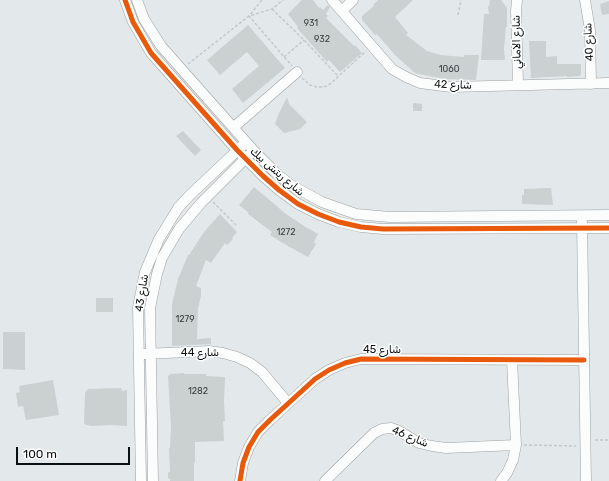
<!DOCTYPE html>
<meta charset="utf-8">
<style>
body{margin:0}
#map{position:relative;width:609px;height:481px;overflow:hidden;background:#e3e9ea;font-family:Rubik,sans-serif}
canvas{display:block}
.scale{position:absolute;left:16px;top:447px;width:114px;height:18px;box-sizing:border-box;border:2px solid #0b0f10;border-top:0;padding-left:5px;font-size:12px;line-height:14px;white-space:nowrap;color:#0b0f10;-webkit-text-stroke:3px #fff;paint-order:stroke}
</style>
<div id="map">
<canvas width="609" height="481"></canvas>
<div class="scale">100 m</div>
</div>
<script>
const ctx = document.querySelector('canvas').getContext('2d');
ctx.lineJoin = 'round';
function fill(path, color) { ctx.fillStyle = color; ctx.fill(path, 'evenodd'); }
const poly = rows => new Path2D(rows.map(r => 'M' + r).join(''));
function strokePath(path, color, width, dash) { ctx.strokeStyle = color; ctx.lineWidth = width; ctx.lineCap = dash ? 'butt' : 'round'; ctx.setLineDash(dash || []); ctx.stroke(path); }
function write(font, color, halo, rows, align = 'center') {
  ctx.font = font + ' Rubik,"Noto Sans Arabic",sans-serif'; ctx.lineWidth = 3; ctx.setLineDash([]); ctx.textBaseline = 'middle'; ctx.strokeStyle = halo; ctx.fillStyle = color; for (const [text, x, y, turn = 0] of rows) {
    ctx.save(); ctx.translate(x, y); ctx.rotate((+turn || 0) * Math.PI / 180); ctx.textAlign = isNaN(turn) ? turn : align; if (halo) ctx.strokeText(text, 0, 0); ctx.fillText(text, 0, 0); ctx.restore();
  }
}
fill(poly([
 [302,0,313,0,319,8,320,7,323,10,328,5,330,7,326,14,328,16,326,18,354,46,355,45,362,53,340,72,329,60,327,62,297,28,298,27,288,14],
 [378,0,413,0,395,17,408,33,406,35,427,51,440,55,464,57,464,55,479,55,476,80,444,79,415,73,395,55,377,34,375,35,362,20,362,16,374,6,373,5],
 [490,0,501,0,507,8,507,27,506,27,504,49,505,60,481,60,484,14,489,14,488,6,489,6],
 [609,1,609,14,602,15,600,4],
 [248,25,285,68,243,103,232,89,259,66,247,52,220,75,207,60],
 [529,41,546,41,546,57,557,56,557,64,581,64,581,74,580,76,567,77,567,76,531,78],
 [287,97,289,104,307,122,300,129,284,133,275,124,279,113],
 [413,103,422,104,422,111,413,111],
 [183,131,201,150,195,156,176,136],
 [254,187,286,214,304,226,318,234,314,242,316,244,308,257,286,245,270,235,272,232,248,214,249,213,239,205],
 [551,188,553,205,522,204,522,195,524,195,524,189],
 [220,214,237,232,232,238,233,239,227,245,225,243,211,263,206,260,196,286,201,288,201,296,198,308,197,339,211,338,211,344,172,346,172,304,178,279,188,255,189,255,204,232],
 [96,298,113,298,113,312,96,312],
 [3,332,25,332,25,370,3,369],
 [184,373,184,374,206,374,206,376,225,377,224,401,225,421,223,421,224,441,195,442,195,463,194,463,194,481,170,481,170,478,168,479,168,473,170,472,169,448,170,448,171,426,168,376,171,374],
 [53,380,59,415,26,420,23,406,18,407,16,393,20,392,19,386],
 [121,388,122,391,127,390,127,426,110,425,91,426,84,424,85,393,88,389]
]), '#cbd0d1');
const minor = poly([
 [125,0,133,22,151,53,237,150,263,176,279,190,298,204,318,214,339,222,361,227,383,229,609,228],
 [137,0,144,19,161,46,254,151,277,174,291,185,322,202,356,214,390,217,609,215],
 [332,0,392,69,406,77,420,83,451,87,609,83],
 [517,0,516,11,518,85],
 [585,0,590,30,591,84],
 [342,11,353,0],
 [234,127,297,72],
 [582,222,586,481],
 [144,354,209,351,223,353,237,357,250,363,262,372,288,403],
 [141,481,138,307,145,272,159,239,178,208,190,195,242,146],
 [153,481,150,308,157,274,162,258,179,229,201,203,249,155],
 [240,481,243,463,249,447,258,432,270,420,315,379,329,370,345,363,361,359,584,360],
 [325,481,374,433,382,429,391,428,399,431,419,443,432,446,446,448,516,445],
 [501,481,507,473,513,460,516,445,512,360]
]);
strokePath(minor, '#9ca0a1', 11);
strokePath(poly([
 [262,0,249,16,292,66],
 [272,9,304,40,338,76],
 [458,15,461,0],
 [284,57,304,40],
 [188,64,249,16,272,9,283,0],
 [302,78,310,85,317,87,324,87,330,84,366,51],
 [213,202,236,225],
 [595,440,609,440],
 [524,445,576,446]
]), '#c5c7c8', 1.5, [3, 2]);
strokePath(minor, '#fbfcfc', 10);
strokePath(poly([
 [125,0,133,22,151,53,237,150,263,176,279,190,298,204,318,214,339,222,361,227,383,229,609,228],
 [240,481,243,463,249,447,258,432,270,420,315,379,329,370,345,363,361,359,584,360]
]), '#e8590c', 5);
write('9px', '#3c4041', null, [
 ["931",311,23],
 ["932",322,39],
 ["1060",449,69],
 ["1272",286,232],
 ["1279",185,319],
 ["1282",198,391]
]);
write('11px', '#0b0f10', '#fff', [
 ["شارع الاماني",517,42,-91],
 ["شارع 40",589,42,-93],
 ["شارع 42",453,85,2],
 ["شارع ريتش بيك",277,172,41],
 ["شارع 43",142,293,-81],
 ["شارع 45",382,350],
 ["شارع 44",200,353],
 ["شارع 46",410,437,22]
]);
</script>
